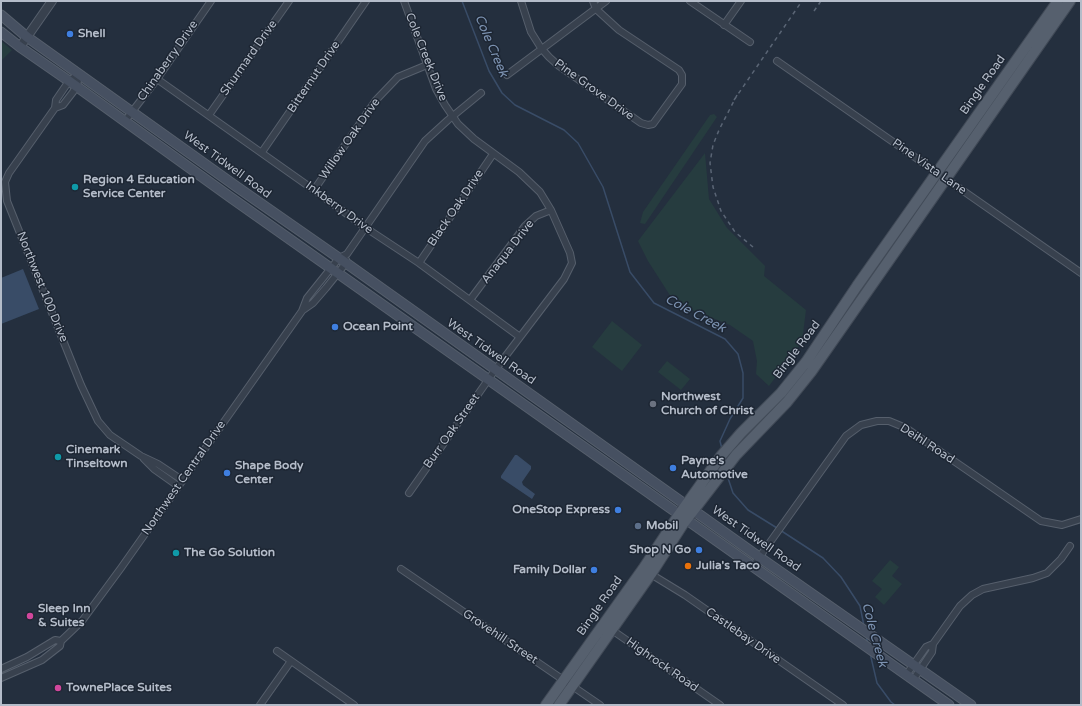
<!DOCTYPE html>
<style>
body{margin:0}
#map{position:relative;width:1082px;height:706px;overflow:hidden;background:#242f3e;font-family:"Varela Round",sans-serif}
canvas{display:block}
.frame{position:absolute;inset:0;border:2px solid #b4bcc9;pointer-events:none}
</style>
<div id="map">
<canvas width="1082" height="706"></canvas>
<div class="frame"></div>
</div>
<script>
const ctx = document.querySelector('canvas').getContext('2d');
ctx.lineJoin = 'round';
function fill(path, color) { ctx.fillStyle = color; ctx.fill(path, 'evenodd'); }
const poly = rows => new Path2D(rows.map(r => 'M' + r).join(''));
function strokePath(path, color, width, dash) { ctx.strokeStyle = color; ctx.lineWidth = width; ctx.lineCap = dash ? 'butt' : 'round'; ctx.setLineDash(dash || []); ctx.stroke(path); }
function write(font, color, halo, rows, align = 'center') {
  ctx.font = font + ' "Varela Round",sans-serif'; ctx.lineWidth = 3; ctx.setLineDash([]); ctx.textBaseline = 'middle'; ctx.strokeStyle = halo; ctx.fillStyle = color; for (const [text, x, y, turn = 0] of rows) {
    ctx.save(); ctx.translate(x, y); ctx.rotate((+turn || 0) * Math.PI / 180); ctx.textAlign = isNaN(turn) ? turn : align; if (halo) ctx.strokeText(text, 0, 0); ctx.fillText(text, 0, 0); ctx.restore();
  }
}
fill(poly([
 [1,41,12,50,1,61],
 [714,114,717,117,645,224,640,223,643,212,710,115],
 [705,153,709,199,727,228,765,266,764,276,806,310,802,342,769,386,756,374,757,361,753,341,730,325,687,308,671,297,648,261,638,241],
 [612,321,642,345,622,371,592,347],
 [667,361,690,379,681,390,658,372],
 [890,560,899,567,892,576,902,584,884,605,875,597,882,589,872,581]
]), '#263c3f');
fill(poly([
 [23,269,39,309,1,324,1,278],
 [515,455,517,455,531,466,531,469,522,482,523,485,535,494,532,499,501,478,501,476]
]), '#394c67');
strokePath(poly([
 [462,1,489,71,502,93,515,105,564,130,578,143,603,187,630,272,654,303,725,339,738,354,743,373,743,398,730,419,720,441,722,449],
 [727,475,733,493,748,510,777,528],
 [780,530,823,558,841,577,860,606,864,626],
 [866,636,868,644],
 [870,653,877,683,891,702,895,705]
]), '#394c67', 1.5);
const minor = poly([
 [404,1,436,89,445,105,458,124,474,139,519,172,540,192,551,210,570,253,572,263,564,279,495,370,409,493],
 [521,1,531,32,541,48,549,57,559,66,641,123,648,125,653,124,682,84,682,75,679,70,619,30,596,9,593,1],
 [690,1,750,42],
 [724,25,741,1],
 [777,61,1081,273],
 [79,74,69,81,56,100,55,108,9,173,5,182,7,201,81,385,98,421,110,435,141,456,158,464,182,480],
 [507,75,606,1],
 [157,79,314,190,366,228,419,263,520,337],
 [55,108,63,105,73,92,77,86,79,74],
 [209,115,289,1],
 [125,121,157,79,211,1],
 [262,152,366,1],
 [314,190,376,100,398,77,427,65],
 [419,263,493,154],
 [470,300,525,226,536,216,551,210],
 [303,310,313,303,326,288,346,263,346,260],
 [144,459,154,469,178,486],
 [753,566,846,436,861,425,877,421,889,421,906,428,1041,521,1062,525,1081,519],
 [401,569,600,705],
 [649,573,685,595,843,705],
 [609,628,720,705],
 [277,651,354,705],
 [1,669,27,657,55,640,61,641],
 [906,675,926,647,933,644,960,606,972,595,983,589,1033,578,1047,573,1061,559,1070,546],
 [1,678,42,660,60,646,61,641,82,621,121,568,302,311,307,298,339,258,347,254,425,141,448,120,481,93],
 [913,680,932,652,933,644],
 [260,705,291,661]
]);
const tertiary = poly([
 [20,47,52,1]
]);
const secondary = poly([
 [1,15,27,37,237,187,346,263,759,557,971,705],
 [1,32,20,47,69,81,230,197,949,705]
]);
const primary = poly([
 [546,705,643,569,676,519,721,456,741,433,781,393,806,362,857,286,1058,1],
 [559,705,651,574,683,524,716,481,736,455,787,402,811,372,1070,1]
]);
strokePath(minor, '#565f6c', 8);
strokePath(tertiary, '#565f6c', 10);
strokePath(secondary, '#565f6c', 11);
strokePath(primary, '#414a57', 12);
strokePath(minor, '#38414e', 6);
strokePath(tertiary, '#38414e', 8);
strokePath(secondary, '#465061', 9);
strokePath(primary, '#56606e', 10);
strokePath(poly([
 [814,11,821,1],
 [737,95,719,130,713,145,710,163,713,187,721,211,735,232,753,247],
 [734,100,802,1]
]), '#5a6575', 1.5, [4, 4]);
for (const [x, y, r, color] of [
 [70,34,4,"#3f7fe0"],
 [75,187,4,"#0f9aa8"],
 [335,327,4,"#3f7fe0"],
 [653,404,4,"#6b7280"],
 [58,457,4,"#0f9aa8"],
 [673,468,4,"#3f7fe0"],
 [227,473,4,"#3f7fe0"],
 [618,510,4,"#3f7fe0"],
 [638,526,4,"#5c6f8a"],
 [699,550,4,"#3f7fe0"],
 [176,553,4,"#0f9aa8"],
 [688,566,4,"#e8710a"],
 [594,570,4,"#3f7fe0"],
 [30,616,4,"#d1479c"],
 [58,688,4,"#d1479c"]
]) { const dot = new Path2D(); dot.arc(x, y, r, 0, 2 * Math.PI); ctx.fillStyle = color; ctx.fill(dot); strokePath(dot, '#1d2633', 1.5); }
write('bold 12px', '#b4bcc9', '#1d2633', [
 ["Shell",78,34],
 ["Region 4 Education",83,180],
 ["Service Center",83,194],
 ["Ocean Point",343,327],
 ["Northwest",661,397],
 ["Church of Christ",661,411],
 ["Cinemark",66,450],
 ["Tinseltown",66,464],
 ["Payne's",681,461],
 ["Automotive",681,475],
 ["Shape Body",235,466],
 ["Center",235,480],
 ["OneStop Express",610,510,"right"],
 ["Mobil",646,526],
 ["Shop N Go",691,550,"right"],
 ["The Go Solution",184,553],
 ["Julia's Taco",696,566],
 ["Family Dollar",586,570,"right"],
 ["Sleep Inn",38,609],
 ["& Suites",38,623],
 ["TownePlace Suites",66,688]
], 'left');
write('12px', '#b4bcc9', '#1d2633', [
 ["Cole Creek Drive",426,57,68],
 ["Shurmard Drive",249,58,-55],
 ["Chinaberry Drive",168,61,-55],
 ["Bitternut Drive",314,77,-56],
 ["Bingle Road",983,85,-55],
 ["Pine Grove Drive",594,90,36],
 ["Willow Oak Drive",350,139,-55],
 ["West Tidwell Road",227,165,36],
 ["Pine Vista Lane",929,167,35],
 ["Inkberry Drive",339,208,36],
 ["Black Oak Drive",456,208,-56],
 ["Anaqua Drive",508,252,-52],
 ["Northwest 100 Drive",42,287,68],
 ["Bingle Road",797,350,-53],
 ["West Tidwell Road",491,352,35],
 ["Burr Oak Street",452,431,-55],
 ["Deihl Road",927,444,33],
 ["Northwest Central Drive",184,478,-55],
 ["West Tidwell Road",756,539,35],
 ["Bingle Road",600,606,-55],
 ["Castlebay Drive",743,636,35],
 ["Grovehill Street",500,637,34],
 ["Highrock Road",662,665,35]
]);
write('italic 13px', '#7c92b1', '#1d2633', [
 ["Cole Creek",491,46,67],
 ["Cole Creek",695,314,28],
 ["Cole Creek",874,635,75]
]);
</script>
